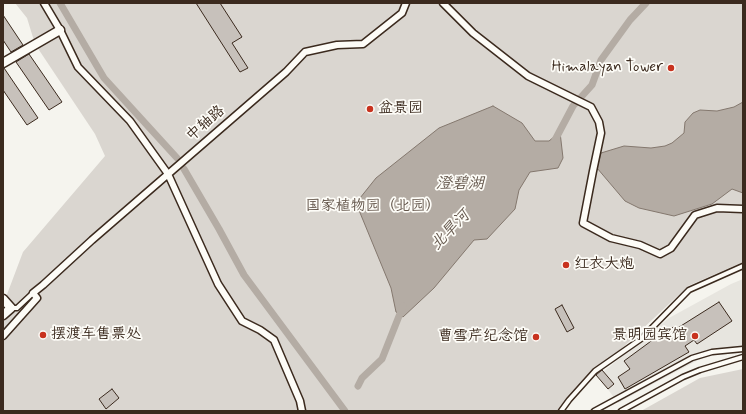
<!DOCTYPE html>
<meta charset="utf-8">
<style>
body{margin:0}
#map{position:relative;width:746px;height:414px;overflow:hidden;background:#f5f4ee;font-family:Mynerve,sans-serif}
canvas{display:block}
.frame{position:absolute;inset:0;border:4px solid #3b2a1e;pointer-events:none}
</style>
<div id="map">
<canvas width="746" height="414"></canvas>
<div class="frame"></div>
</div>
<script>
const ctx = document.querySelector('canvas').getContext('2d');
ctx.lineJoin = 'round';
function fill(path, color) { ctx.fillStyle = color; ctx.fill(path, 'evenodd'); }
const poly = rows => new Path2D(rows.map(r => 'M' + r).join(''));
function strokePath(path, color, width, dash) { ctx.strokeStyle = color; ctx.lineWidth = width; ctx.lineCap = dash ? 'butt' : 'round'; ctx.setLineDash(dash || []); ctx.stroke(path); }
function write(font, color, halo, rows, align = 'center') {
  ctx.font = font + ' Mynerve,"LXGW WenKai TC",sans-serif'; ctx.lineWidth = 3.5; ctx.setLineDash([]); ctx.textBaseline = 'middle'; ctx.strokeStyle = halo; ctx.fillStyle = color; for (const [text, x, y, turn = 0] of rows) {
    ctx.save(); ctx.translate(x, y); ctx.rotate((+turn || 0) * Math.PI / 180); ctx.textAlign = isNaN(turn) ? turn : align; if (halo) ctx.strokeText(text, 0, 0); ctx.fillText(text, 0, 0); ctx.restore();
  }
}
fill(poly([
 [743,279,743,353,715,355,704,357,649,386,618,403,598,376,669,318,731,284]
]), '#e7e5df');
fill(poly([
 [15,3,743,3,743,262,688,286,618,352,558,411,3,411,3,320,16,308,6,297,23,252,105,156,95,134,35,44,27,18],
 [743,369,743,411,641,411,700,378]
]), '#dad6d0');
const water = poly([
 [743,102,743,193,732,189,712,204,674,216,639,208,625,201,597,168,601,153,624,146,651,148,665,146,672,143,684,133,685,122,693,113,700,110,717,111,734,107,743,102],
 [493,106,522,123,535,141,549,141,560,132,563,158,558,168,530,172,519,190,515,209,487,239,474,240,434,288,403,317,396,312,391,288,356,203,376,178,439,128,493,106]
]);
fill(water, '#b4aca4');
strokePath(water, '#84786e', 1);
strokePath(poly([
 [60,3,104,78,177,158],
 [555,140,573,106,592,85,601,60,630,20,646,3],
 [184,169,219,229,244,275,345,411],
 [358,386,362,378,382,359,403,306]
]), '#b4aca4', 7);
const building = poly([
 [196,3,220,3,242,37,232,43,248,68,240,72,196,3],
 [3,15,23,45,11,52,3,40,3,15],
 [29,54,62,102,49,110,16,62,29,54],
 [3,68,4,68,38,118,27,125,3,90,3,68],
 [719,302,732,321,697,344,694,340,685,346,689,352,625,389,618,377,630,369,624,361,658,336,675,326,676,329,719,302],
 [562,305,574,328,567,332,555,309,562,305],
 [602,370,614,384,608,389,596,375,602,370],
 [112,389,119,398,106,409,99,399,112,389]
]);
fill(building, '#c7c1bb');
strokePath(building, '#3b2a1e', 1);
const service = poly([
 [11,308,17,308,33,293],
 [561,411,569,400,595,371,641,339,689,290,743,266],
 [594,411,692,358,712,352,743,349],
 [621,411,683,377,700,370,743,357]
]);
const pedestrian = poly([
 [44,3,60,30,78,67,130,121,168,174,218,284,242,321,260,330,274,340,300,401,302,411],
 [443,3,473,33,528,76,591,107,599,122,601,133,593,171,583,223,611,238,640,245,660,254,671,248,695,215,717,208,743,209],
 [3,336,37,298,33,293,43,285,92,240,286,72,305,52,337,45,363,44,402,13,406,3]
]);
const minor = poly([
 [3,63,60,30],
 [3,299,11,308,3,315]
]);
strokePath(service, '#3b2a1e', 7);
strokePath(pedestrian, '#3b2a1e', 9);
strokePath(minor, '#3b2a1e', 11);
strokePath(service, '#fdfcf7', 4);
strokePath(pedestrian, '#fdfcf7', 6);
strokePath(minor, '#fdfcf7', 8);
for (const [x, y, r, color] of [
 [671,68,4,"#c8321e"],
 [370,109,4,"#c8321e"],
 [566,265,4,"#c8321e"],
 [43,335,4,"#c8321e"],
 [695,336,4,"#c8321e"],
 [536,337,4,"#c8321e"]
]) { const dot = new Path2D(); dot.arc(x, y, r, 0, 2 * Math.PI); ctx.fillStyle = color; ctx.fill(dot); strokePath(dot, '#fdfcf7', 1.5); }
write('15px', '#3b2a1e', '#fdfcf7', [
 ["Himalayan Tower",663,68],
 ["盆景园",378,109,"left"],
 ["红衣大炮",574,265,"left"],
 ["摆渡车售票处",51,335,"left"],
 ["景明园宾馆",687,336],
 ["曹雪芹纪念馆",528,337]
], 'right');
write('15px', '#3b2a1e', '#fdfcf7', [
 ["中轴路",206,124,-41]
]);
write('15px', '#63554a', '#fdfcf7', [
 ["国家植物园（北园）",373,207]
]);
write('italic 16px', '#65584d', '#fdfcf7', [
 ["澄碧湖",460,185],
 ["北旱河",451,231,-46]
]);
</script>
